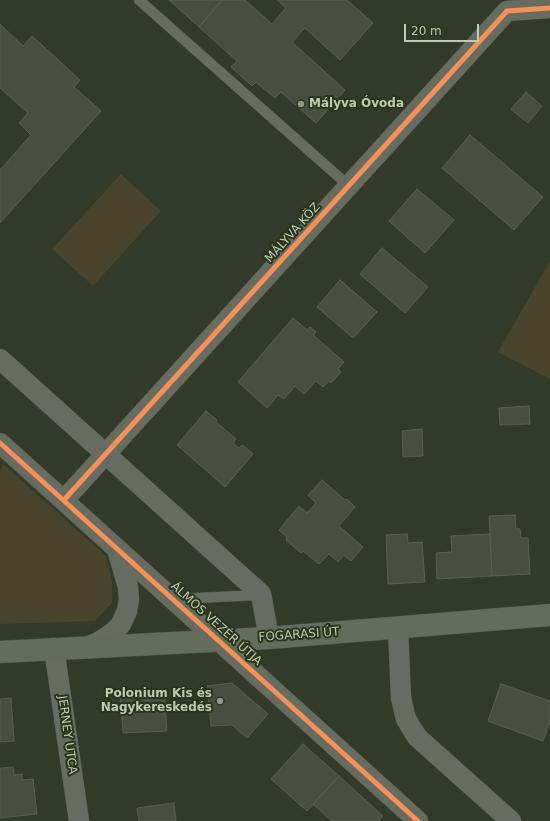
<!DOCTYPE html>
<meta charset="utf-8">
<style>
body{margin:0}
#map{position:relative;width:550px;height:821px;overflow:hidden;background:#323a29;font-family:"DejaVu Sans",sans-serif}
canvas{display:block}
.scale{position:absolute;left:404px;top:24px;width:75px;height:18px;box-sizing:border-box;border:2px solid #bfcab3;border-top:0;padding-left:5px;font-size:12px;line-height:14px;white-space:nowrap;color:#bfcab3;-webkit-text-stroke:3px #29351c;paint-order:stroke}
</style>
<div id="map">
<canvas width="550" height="821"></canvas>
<div class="scale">20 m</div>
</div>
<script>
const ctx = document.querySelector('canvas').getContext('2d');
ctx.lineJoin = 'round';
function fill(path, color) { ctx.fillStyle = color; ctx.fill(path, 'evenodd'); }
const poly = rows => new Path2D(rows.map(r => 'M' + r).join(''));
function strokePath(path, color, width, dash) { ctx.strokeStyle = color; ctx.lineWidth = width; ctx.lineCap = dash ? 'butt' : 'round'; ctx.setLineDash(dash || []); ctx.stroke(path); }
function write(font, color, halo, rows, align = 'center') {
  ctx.font = font + ' "DejaVu Sans",sans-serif'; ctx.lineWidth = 4; ctx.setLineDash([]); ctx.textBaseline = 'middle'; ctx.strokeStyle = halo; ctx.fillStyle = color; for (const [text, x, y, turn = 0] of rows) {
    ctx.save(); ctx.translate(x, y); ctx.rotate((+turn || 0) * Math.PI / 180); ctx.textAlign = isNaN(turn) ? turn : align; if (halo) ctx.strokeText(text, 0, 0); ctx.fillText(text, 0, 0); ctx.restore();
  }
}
fill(poly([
 [121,174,161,211,93,286,52,249],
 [550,261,550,379,498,352],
 [3,464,106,556,112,581,112,603,95,621,0,624,0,471]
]), '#48452c');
const building = poly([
 [169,0,222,0,199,27,169,0],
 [222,0,245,0,272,24,286,8,277,0,347,0,373,23,340,60,305,28,292,42,345,90,316,123,281,92,275,98,256,82,252,86,231,67,237,61,199,27,222,0],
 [0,24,23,46,32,36,80,80,74,87,101,111,0,223,0,170,31,135,19,123,28,113,0,88,0,24],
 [526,92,542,106,528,123,511,109,526,92],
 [470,135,543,197,514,230,442,168,470,135],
 [417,189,454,220,425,253,389,221,417,189],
 [382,248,428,287,405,313,360,274,382,248],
 [340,280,377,312,353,338,317,307,340,280],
 [293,318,307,330,310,327,316,332,313,335,344,362,338,369,341,372,331,383,329,381,323,387,316,381,304,394,295,386,284,399,278,395,267,408,238,382,293,318],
 [529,406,530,424,500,425,499,408,529,406],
 [206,411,217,420,216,422,236,439,233,443,239,448,242,445,253,454,225,487,177,445,206,411],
 [422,429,423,456,403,457,402,431,422,429],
 [322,480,345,500,347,499,355,507,339,526,363,547,351,561,344,555,338,562,329,554,319,564,303,551,301,553,286,540,287,537,279,530,299,506,307,513,316,503,308,495,322,480],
 [515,515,516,529,520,529,521,538,528,538,530,574,492,576,489,516,515,515],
 [407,534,408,543,422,542,425,582,388,584,386,535,407,534],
 [490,534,492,576,437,579,436,553,452,552,451,536,490,534],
 [232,683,268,714,247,738,232,725,211,726,207,686,232,683],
 [501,684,550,701,550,722,543,741,488,721,501,684],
 [164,689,167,731,123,733,120,691,164,689],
 [11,698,14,741,0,742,0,699,11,698],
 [303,744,339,776,307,811,271,779,303,744],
 [13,767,14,775,22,774,22,780,33,779,37,814,0,818,0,768,13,767],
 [339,776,383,816,378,821,332,821,313,804,339,776],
 [174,803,176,821,139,821,137,808,174,803]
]);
fill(building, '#484f41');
strokePath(building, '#5a6051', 1);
const service = poly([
 [139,0,349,186],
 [174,599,260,595]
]);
const minor = poly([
 [0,359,261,594,269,638],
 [0,443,418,821],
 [64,500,507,11,550,8],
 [398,627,401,698,406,719,417,737,511,821],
 [86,647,97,643,114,632,121,624,127,611,129,600,128,587,117,549],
 [54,648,79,821]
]);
const secondary = poly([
 [0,652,269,638,550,615]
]);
strokePath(service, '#4e5448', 11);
strokePath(minor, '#4e5448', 21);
strokePath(secondary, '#4e5448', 23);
strokePath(service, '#666d60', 10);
strokePath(minor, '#666d60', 20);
strokePath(secondary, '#646c5e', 22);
strokePath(poly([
 [0,443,418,821],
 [64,500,507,11,550,8]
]), '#f78f57', 5);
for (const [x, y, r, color] of [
 [301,104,4,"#8e9883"],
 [220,701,4,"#8e9883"]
]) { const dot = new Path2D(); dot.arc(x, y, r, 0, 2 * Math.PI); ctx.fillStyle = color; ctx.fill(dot); strokePath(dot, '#29351c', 1.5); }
write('bold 12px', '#bfcab3', '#29351c', [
 ["Mályva Óvoda",309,104],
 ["Polonium Kis és",212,694,"right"],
 ["Nagykereskedés",212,708,"right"]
], 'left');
write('12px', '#bfcab3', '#29351c', [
 ["MÁLYVA KÖZ",293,233,-48],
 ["ÁLMOS VEZÉR ÚTJA",216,624,42],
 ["FOGARASI ÚT",299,635,-4],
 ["JERNEY UTCA",67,735,82]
]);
</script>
